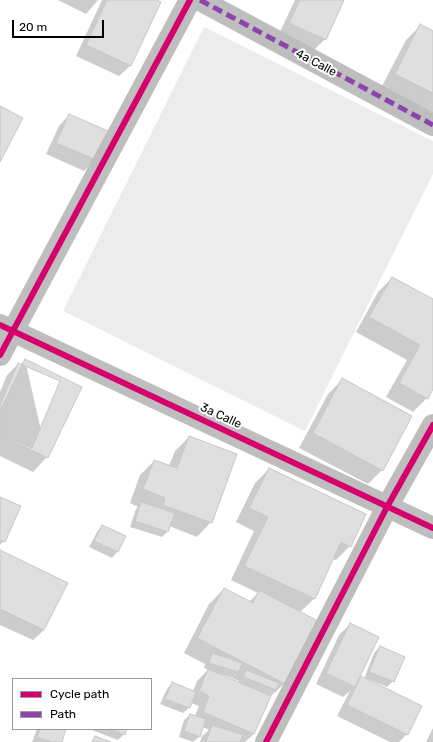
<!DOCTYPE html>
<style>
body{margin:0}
#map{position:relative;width:433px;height:742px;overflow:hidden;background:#fff;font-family:Rubik,sans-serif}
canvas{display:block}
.legend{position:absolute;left:12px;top:678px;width:140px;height:52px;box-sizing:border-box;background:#fff;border:1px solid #999;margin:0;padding:5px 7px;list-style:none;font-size:12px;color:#000}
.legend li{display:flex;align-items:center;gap:8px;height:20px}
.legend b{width:20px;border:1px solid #999}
.scale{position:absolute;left:12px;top:20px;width:92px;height:18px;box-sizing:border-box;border:2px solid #000;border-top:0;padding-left:5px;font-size:12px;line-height:14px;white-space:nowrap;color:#000;-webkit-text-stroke:3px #fff;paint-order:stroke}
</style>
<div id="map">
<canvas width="433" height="742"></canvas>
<ul class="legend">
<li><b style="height:5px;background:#d6006c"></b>Cycle path</li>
<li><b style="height:5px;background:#8e44ad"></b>Path</li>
</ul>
<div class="scale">20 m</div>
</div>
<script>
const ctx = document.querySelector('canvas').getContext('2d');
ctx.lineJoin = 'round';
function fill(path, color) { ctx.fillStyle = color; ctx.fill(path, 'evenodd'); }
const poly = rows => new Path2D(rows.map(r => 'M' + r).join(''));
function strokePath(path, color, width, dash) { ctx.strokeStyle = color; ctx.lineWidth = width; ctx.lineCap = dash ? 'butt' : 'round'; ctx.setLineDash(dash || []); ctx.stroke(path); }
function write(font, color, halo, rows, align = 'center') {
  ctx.font = font + ' Rubik,sans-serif'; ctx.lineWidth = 4; ctx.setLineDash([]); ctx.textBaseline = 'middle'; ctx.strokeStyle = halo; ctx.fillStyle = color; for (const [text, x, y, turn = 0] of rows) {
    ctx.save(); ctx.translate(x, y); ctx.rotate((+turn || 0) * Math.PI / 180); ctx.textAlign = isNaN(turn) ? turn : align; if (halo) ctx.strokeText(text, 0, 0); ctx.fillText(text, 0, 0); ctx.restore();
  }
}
fill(poly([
 [204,27,433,141,433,174,305,431,63,311]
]), '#ececec');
fill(poly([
 [58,0,98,0,86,14],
 [102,0,154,0,160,2,130,66,119,76,76,56],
 [295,0,343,0,325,39,314,50,279,34],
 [420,26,433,32,433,114,381,88,406,40],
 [69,115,95,160,84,171,46,154,59,126],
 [392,278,433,301,433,387,427,398,413,412,386,397,407,360,356,332,378,292],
 [25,360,47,457,33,472,0,456,0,392,7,375,18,364,20,365],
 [342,380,382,470,368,484,299,448,328,394],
 [189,437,211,522,197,537,169,526,167,532,162,537,130,527,136,509,138,507,130,503,140,475,154,461,169,466,175,451],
 [269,469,350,546,336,560,332,559,314,599,300,612,285,683,270,697,254,734,245,742,200,742,202,736,209,730,203,727,200,736,193,742,179,737,184,720,190,715,195,716,199,706,191,703,189,708,183,713,160,704,167,689,172,683,193,691,197,681,208,670,204,668,205,664,184,653,209,604,224,589,249,602,258,593,231,580,254,531,236,522,255,483],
 [218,673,232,678,239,681,238,683,218,674],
 [0,498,4,541,0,545],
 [102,526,124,537,117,552,112,558,89,547,97,532],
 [0,551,44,630,33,640,0,625],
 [350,624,355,684,362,678,364,679,374,653,380,647,393,681,387,687,368,679,367,681,407,734,399,742,390,742,337,716,350,691,343,697,316,684,339,635],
 [433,728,433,742,426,742],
 [37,729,65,729,61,742,32,742],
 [89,729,126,729,124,734,118,740]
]), '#0003');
const building = poly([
 [107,0,157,0,161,2,131,66,86,45,107,0],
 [300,0,344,0,326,40,289,23,300,0],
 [420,24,433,31,433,93,395,74,420,24],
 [0,106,23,118,0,162,0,106],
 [69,114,108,131,96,160,56,143,69,114],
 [392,277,433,299,433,389,428,399,399,383,420,345,369,317,392,277],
 [25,359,82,387,48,458,0,435,0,411,25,359],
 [18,363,60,381,32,448,0,434,0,405,18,363],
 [342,378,412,416,383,471,313,433,342,378],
 [189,436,237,454,212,523,163,505,165,498,143,489,154,460,177,468,189,436],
 [269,468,366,514,351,547,341,542,315,599,244,566,268,517,249,508,269,468],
 [0,497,21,506,5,542,0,540,0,497],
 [141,502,175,513,168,532,135,521,141,502],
 [102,525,126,536,118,552,94,541,102,525],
 [0,550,68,583,44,630,0,609,0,550],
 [224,588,253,603,259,590,318,621,285,684,197,638,224,588],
 [350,623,379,637,355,687,326,673,350,623],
 [380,646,405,657,394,682,369,672,380,646],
 [212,653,242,663,239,672,209,663,212,653],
 [208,669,271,696,254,734,203,712,209,696,199,691,208,669],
 [246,670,279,683,276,690,243,677,246,670],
 [361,676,422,706,408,735,347,705,361,676],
 [172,682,196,692,190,708,165,699,172,682],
 [190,714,206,719,200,737,184,731,190,714],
 [212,725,243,735,240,742,206,742,212,725],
 [40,729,66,729,62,742,53,742,37,737,40,729],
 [110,729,127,729,125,735,110,729],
 [95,736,111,742,92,742,95,736]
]);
fill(building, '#dfdfdf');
strokePath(building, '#c7c7c7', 1);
strokePath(poly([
 [200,0,433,125],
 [0,325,433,528],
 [0,355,190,0],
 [266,742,387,507,433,425]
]), '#bebebe', 22);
strokePath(poly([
 [200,0,433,125]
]), '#8e44ad', 5, [10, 5]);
strokePath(poly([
 [0,325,433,528],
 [0,355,190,0],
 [266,742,387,507,433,425]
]), '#d6006c', 6);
write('12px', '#000', '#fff', [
 ["4a Calle",316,63,28],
 ["3a Calle",221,416,25]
]);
</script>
